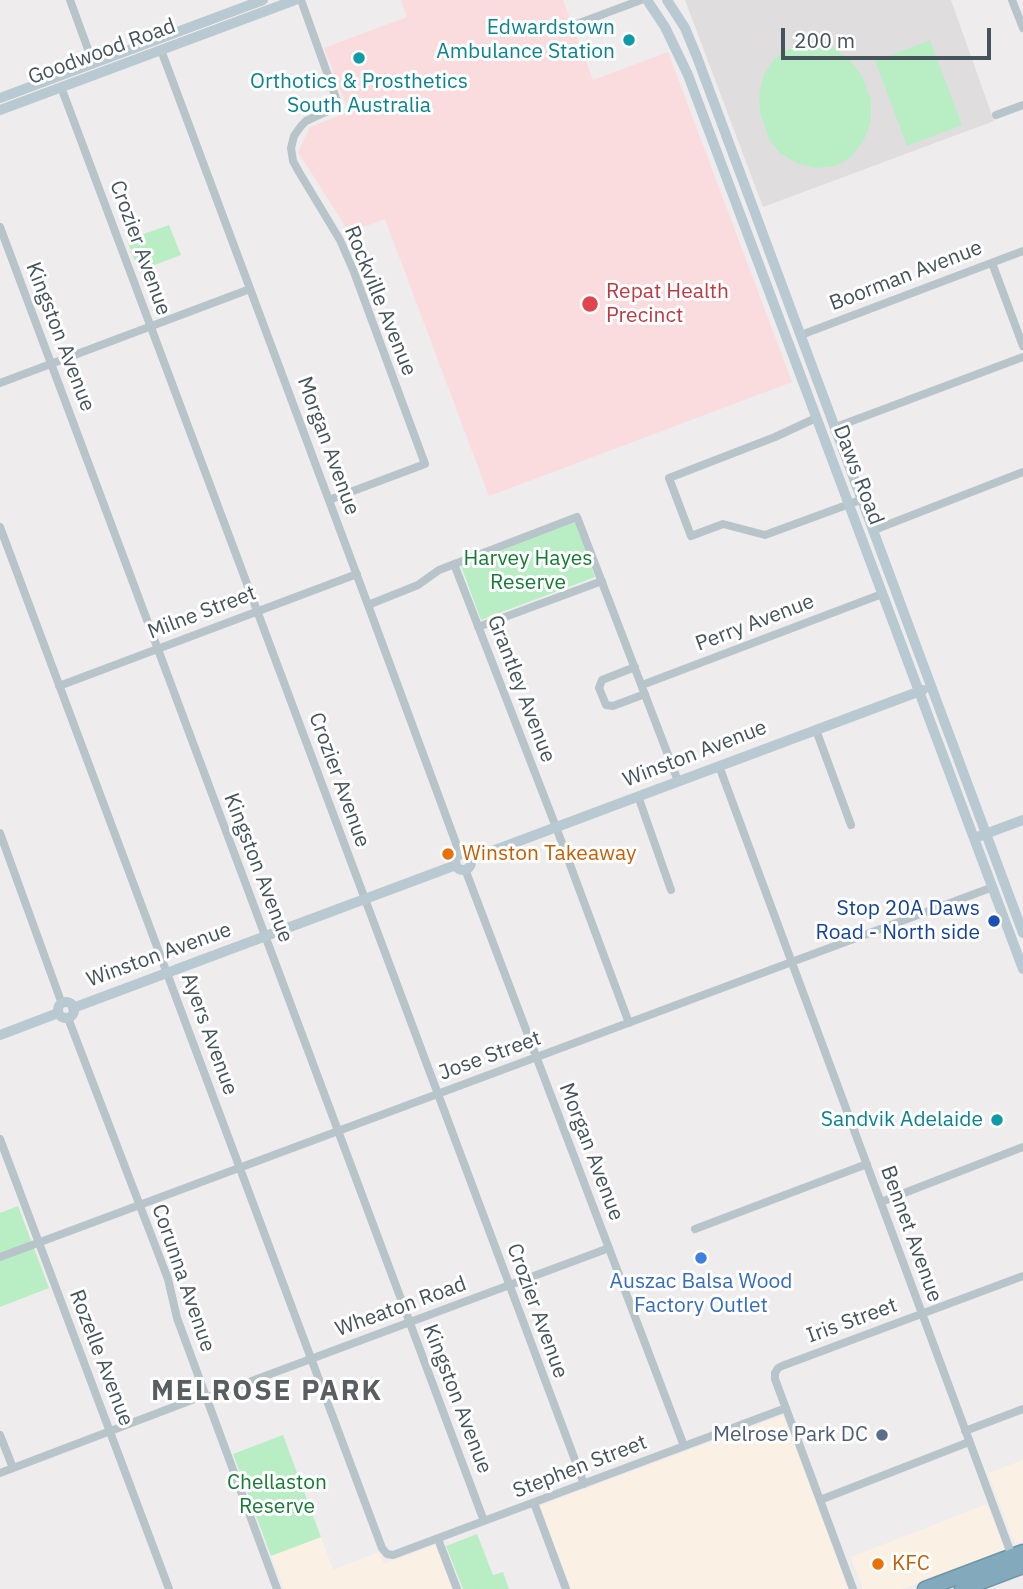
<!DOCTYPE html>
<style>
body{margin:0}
#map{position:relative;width:1023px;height:1589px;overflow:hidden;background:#efeced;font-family:"IBM Plex Sans",sans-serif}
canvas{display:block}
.scale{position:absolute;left:781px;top:28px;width:210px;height:32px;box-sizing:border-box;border:4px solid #45545a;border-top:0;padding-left:9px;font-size:21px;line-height:24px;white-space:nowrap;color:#45545a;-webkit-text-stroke:5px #fff;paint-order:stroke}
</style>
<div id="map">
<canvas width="1023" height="1589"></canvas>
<div class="scale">200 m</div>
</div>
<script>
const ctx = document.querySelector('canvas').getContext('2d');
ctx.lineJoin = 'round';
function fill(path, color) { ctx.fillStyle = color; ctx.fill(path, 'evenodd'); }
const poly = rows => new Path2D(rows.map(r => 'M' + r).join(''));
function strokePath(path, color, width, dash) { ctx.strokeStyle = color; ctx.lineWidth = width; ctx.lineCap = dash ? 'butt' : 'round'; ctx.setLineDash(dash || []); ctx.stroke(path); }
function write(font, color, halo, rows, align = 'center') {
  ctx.font = font + ' "IBM Plex Sans",sans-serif'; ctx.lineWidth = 6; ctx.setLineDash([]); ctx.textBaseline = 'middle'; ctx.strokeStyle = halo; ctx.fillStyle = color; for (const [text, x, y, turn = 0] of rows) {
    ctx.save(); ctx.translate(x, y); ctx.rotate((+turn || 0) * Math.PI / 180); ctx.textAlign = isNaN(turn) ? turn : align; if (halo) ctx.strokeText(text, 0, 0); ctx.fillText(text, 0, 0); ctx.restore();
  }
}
fill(poly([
 [783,1415,848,1589,571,1589,540,1506],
 [1023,1460,1023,1541,1015,1544,988,1473],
 [987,1504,1005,1550,902,1589,863,1589,851,1557],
 [321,1537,333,1570,379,1552,384,1564,435,1545,452,1589,284,1589,271,1556]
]), '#fbf0e4');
fill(poly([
 [685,0,951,0,994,121,763,207]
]), '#e0dddf');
fill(poly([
 [401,0,563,0,593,80,668,52,792,382,489,496,385,219,349,232,298,152,310,127,349,112,324,48,407,17]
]), '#fadbde');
fill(poly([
 [930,40,962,125,907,146,875,61],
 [809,43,830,46,847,57,861,74,871,99,871,120,864,140,851,157,836,166,817,168,799,164,781,154,770,141,760,113,759,94,764,74,775,58,791,48],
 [169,225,181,255,139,271,127,240],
 [575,522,595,577,481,620,461,566],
 [18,1206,49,1288,0,1307,0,1213],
 [283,1435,321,1537,271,1556,233,1454],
 [477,1534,493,1575,503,1572,509,1589,463,1589,446,1546]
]), '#b9eec4');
const highway = poly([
 [925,1589,1023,1552],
 [962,1589,1023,1566]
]);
strokePath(highway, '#6e94a8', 17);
strokePath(poly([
 [70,0,93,63],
 [301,0,336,98,334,108,306,121,301,126,294,136,291,148,293,161,299,172,340,240,354,272,425,464,329,500],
 [1012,0,1023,28],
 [574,25,641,0],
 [161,50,368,605,460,854],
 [61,87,584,1484],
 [996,115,1023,105],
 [0,227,484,1521],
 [992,263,1023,346],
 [801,335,1023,251],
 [0,383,250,289],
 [816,418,775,437,669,478,691,536,723,524,765,535,863,499],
 [836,427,1023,357],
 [0,527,382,1548,387,1554,393,1555,786,1408],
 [874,530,1023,472],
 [454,564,556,827,629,1023],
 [368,605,418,585,439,570,577,517,678,781],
 [478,627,602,581],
 [635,667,602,680,599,688,606,705,613,706,645,694],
 [642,685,882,594],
 [59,686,357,574],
 [816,730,851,825],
 [719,766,1012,1556],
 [638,796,671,890],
 [0,833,62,1004],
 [465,869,684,1446],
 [68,1018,168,1279,177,1318,277,1589],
 [0,1139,169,1589],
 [881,1202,1023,1147],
 [695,1229,867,1164],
 [0,1257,993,887],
 [206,1398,609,1248],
 [965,1431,1023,1409],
 [0,1435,13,1468],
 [0,1473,205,1395],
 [820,1500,969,1442],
 [534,1503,566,1589],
 [438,1539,457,1589],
 [853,1589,775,1379,775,1373,778,1368,782,1366,1023,1276]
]), '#b7c4ca', 8);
strokePath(poly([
 [647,0,665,27,688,75,1023,969],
 [667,0,685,28,697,57,1023,933],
 [0,98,263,0],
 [0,110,295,0],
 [980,836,1023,820],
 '455 862a8 8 0 1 1 16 0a8 8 0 1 1-16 0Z',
 [471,859,923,690],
 '58 1010a8 8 0 1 1 16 0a8 8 0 1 1-16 0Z',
 [73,1008,456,865],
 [0,1035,58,1013]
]), '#b9c9d1', 10);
strokePath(highway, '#83a9bc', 14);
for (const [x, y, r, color] of [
 [629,40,7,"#0f9aa8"],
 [359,58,7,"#0f9aa8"],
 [590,304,9,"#e0444e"],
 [448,854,7,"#e8710a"],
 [994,921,7,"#1a4fb4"],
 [997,1120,7,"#0f9aa8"],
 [701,1258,7,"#3f7fe0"],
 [882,1435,7,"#5c6f8a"],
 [878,1564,7,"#e8710a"]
]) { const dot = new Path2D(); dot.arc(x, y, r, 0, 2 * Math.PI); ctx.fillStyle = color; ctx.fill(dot); strokePath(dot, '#fff', 2.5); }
write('21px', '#0d838f', '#fff', [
 ["Edwardstown",615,28],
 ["Ambulance Station",615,52],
 ["Orthotics & Prosthetics",359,82,"center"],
 ["South Australia",359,106,"center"],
 ["Sandvik Adelaide",983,1120]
], 'right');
write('21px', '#45545a', '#fff', [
 ["Goodwood Road",102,52,-20],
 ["Crozier Avenue",140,248,70],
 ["Boorman Avenue",906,276,-21],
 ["Rockville Avenue",380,301,68],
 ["Kingston Avenue",60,337,69],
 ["Morgan Avenue",328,446,70],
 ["Daws Road",858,475,69],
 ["Milne Street",202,613,-21],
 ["Perry Avenue",755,623,-21],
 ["Grantley Avenue",521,689,69],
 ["Winston Avenue",695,754,-21],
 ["Crozier Avenue",339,780,70],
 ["Kingston Avenue",258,868,69],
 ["Winston Avenue",159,955,-20],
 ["Ayers Avenue",209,1034,70],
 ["Jose Street",490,1056,-20],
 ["Morgan Avenue",591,1152,69],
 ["Bennet Avenue",911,1234,70],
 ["Corunna Avenue",183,1278,71],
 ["Wheaton Road",401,1307,-20],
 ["Crozier Avenue",537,1311,70],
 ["Iris Street",852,1321,-20],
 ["Rozelle Avenue",101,1358,69],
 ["Kingston Avenue",457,1399,69],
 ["Stephen Street",580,1467,-21]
]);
write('21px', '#be3a42', '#fff', [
 ["Repat Health",606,292],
 ["Precinct",606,316]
], 'left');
write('21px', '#167b35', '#fff', [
 ["Harvey Hayes",528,559],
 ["Reserve",528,583],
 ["Chellaston",277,1483],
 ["Reserve",277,1507]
]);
write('21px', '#c56008', '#fff', [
 ["Winston Takeaway",462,854],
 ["KFC",892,1564]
], 'left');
write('21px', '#164399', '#fff', [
 ["Stop 20A Daws",980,909],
 ["Road - North side",980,933]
], 'right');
write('21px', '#366cbe', '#fff', [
 ["Auszac Balsa Wood",701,1282],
 ["Factory Outlet",701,1306]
]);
write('21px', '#4e5e75', '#fff', [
 ["Melrose Park DC",868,1435]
], 'right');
ctx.letterSpacing = '2px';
write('bold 28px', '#595e61', '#fff', [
 ["MELROSE PARK",267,1392]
]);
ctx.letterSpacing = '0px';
</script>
